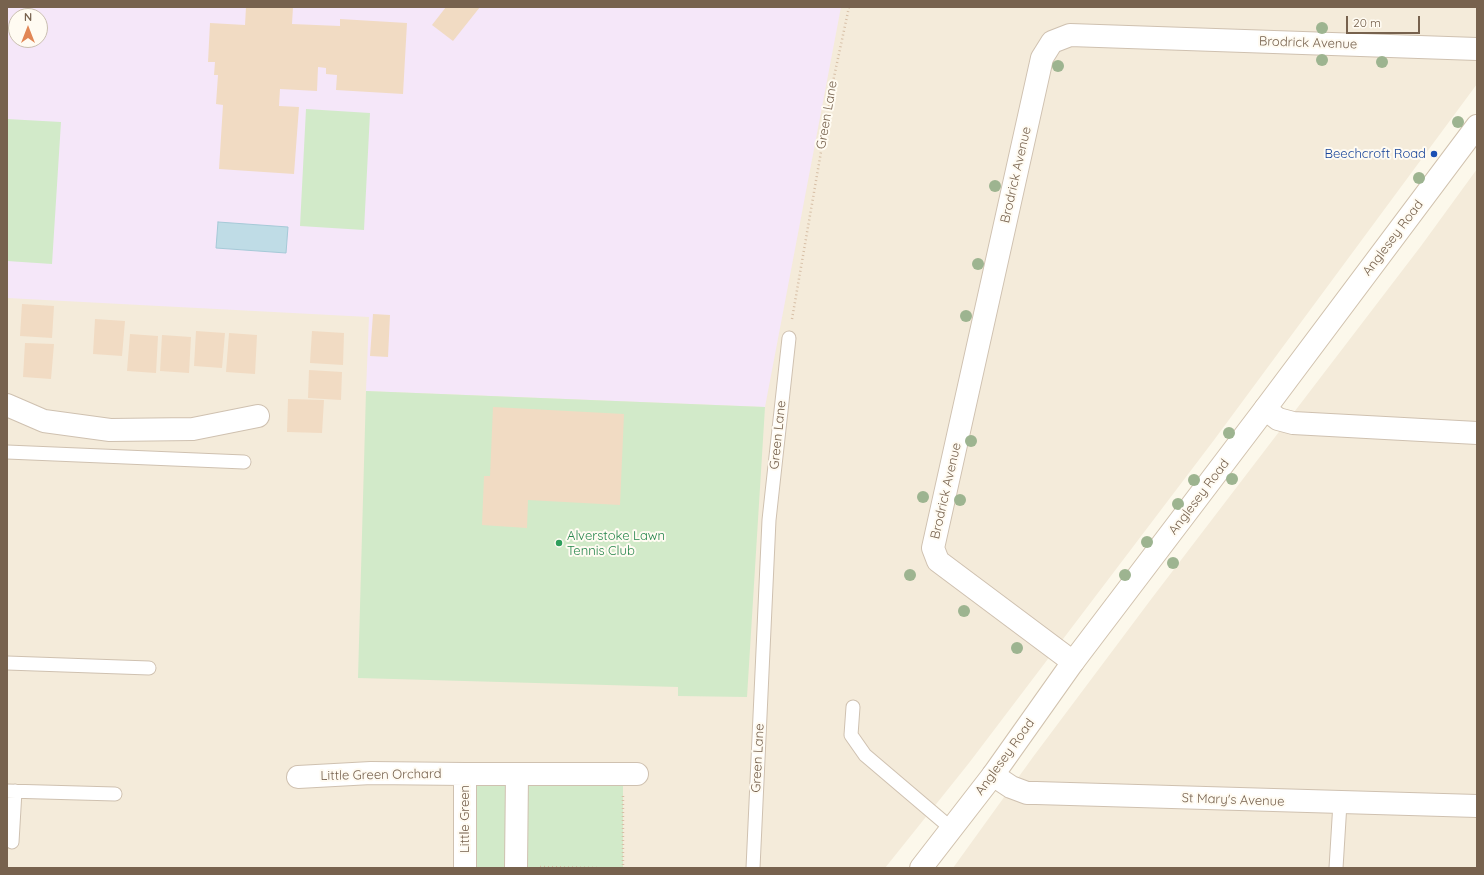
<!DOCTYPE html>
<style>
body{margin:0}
#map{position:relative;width:1484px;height:875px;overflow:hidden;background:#fcf8eb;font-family:Quicksand,sans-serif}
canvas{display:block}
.frame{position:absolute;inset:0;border:8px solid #77624e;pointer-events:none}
.north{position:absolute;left:8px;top:8px;width:40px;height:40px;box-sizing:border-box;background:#fffbf2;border:1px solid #c9beb0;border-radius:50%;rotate:0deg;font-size:11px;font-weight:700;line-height:16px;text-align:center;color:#77624e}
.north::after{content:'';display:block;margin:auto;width:14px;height:18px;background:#e18655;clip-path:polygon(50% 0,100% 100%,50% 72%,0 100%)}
.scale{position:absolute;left:1346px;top:16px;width:74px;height:18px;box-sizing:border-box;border:2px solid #77624e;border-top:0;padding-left:5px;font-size:12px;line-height:14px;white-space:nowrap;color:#77624e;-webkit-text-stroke:3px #fffbf2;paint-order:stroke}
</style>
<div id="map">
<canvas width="1484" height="875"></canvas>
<div class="frame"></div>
<div class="north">N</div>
<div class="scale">20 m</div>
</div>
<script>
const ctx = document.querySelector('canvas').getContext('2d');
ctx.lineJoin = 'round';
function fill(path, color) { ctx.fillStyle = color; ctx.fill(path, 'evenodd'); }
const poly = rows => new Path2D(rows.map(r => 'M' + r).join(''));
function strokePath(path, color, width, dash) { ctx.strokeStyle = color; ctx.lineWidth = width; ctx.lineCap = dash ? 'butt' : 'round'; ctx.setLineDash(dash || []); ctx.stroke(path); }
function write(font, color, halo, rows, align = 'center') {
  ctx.font = font + ' Quicksand,sans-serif'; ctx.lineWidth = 4; ctx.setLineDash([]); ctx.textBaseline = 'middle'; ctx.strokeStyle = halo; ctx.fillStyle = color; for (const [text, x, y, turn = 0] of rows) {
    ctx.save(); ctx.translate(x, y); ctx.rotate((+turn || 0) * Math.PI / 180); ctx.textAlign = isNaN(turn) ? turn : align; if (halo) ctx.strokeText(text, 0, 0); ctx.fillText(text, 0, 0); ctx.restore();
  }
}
fill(poly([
 [7,7,1477,7,1477,84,1214,440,969,763,885,868,7,868],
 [16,16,40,16,40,40,16,40],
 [1477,169,1477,868,953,868,1033,757,1152,598,1421,246]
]), '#f4ebda');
fill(poly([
 [7,7,841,7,765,407,366,391,369,317,7,298],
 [16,16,40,16,40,40,16,40]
]), '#f5e7f9');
fill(poly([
 [306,109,370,113,364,230,300,226],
 [7,119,61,122,52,264,7,261],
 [366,391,765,407,747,697,678,696,678,687,358,678],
 [465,774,623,774,623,868,516,867,516,868,464,868]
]), '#d2eac9');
const water = poly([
 [218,222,288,227,286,253,216,248,218,222]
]);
fill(water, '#bfdce6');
strokePath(water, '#a6cad8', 1);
fill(poly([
 [246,7,293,7,292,24,340,26,340,19,407,23,403,94,336,90,337,75,326,74,326,68,318,67,317,91,280,89,279,106,299,107,294,174,219,169,223,105,216,104,218,75,214,75,215,62,208,62,210,23,245,25],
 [446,7,480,7,453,41,432,25],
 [22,304,54,306,52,338,20,336],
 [373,314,390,315,388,357,370,356],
 [95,319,125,321,122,356,93,354],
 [196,331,225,333,222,368,194,366],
 [312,331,344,333,343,365,310,363],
 [229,333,257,335,255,374,226,372],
 [130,334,158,336,156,373,127,371],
 [162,335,191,337,189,373,160,371],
 [25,343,54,344,51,379,23,377],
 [309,370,342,372,341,400,308,398],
 [288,399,324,400,322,433,287,432],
 [493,407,624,414,620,505,528,500,527,528,482,525,484,476,490,476]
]), '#f1dbc3');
const lane = poly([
 [7,452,244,462],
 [7,663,149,668],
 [853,707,851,735,865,755,952,829],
 [7,791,115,794],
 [12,842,15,791],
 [753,868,769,520,789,338],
 [1336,868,1340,803]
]);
const street = poly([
 [7,405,44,421,110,430,193,429,258,416],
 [1265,409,1278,419,1293,423,1477,433],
 [1073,662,938,561,933,548,1042,58,1052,42,1070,35,1477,49],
 [517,774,637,774],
 [993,775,1011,787,1027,793,1036,793,1477,806],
 [298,777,371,773,465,774],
 [465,868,465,774,517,774,516,868]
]);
const secondary = poly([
 [921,868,993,775,1073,662,1265,409,1477,126]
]);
strokePath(lane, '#cfc1b0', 15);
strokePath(street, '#cfc1b0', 24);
strokePath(secondary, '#d1c2ae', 24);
strokePath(poly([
 [792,319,834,77,849,7],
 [623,796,623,868],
 [540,867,600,868]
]), '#d7bfa6', 2.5, [1, 3]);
strokePath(lane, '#fff', 13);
strokePath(street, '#fff', 22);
strokePath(secondary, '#fff', 22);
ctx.fillStyle = '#9db490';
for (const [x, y] of [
 [1322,28],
 [1322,60],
 [1382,62],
 [1058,66],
 [1458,122],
 [1419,178],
 [995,186],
 [978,264],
 [966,316],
 [1229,433],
 [971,441],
 [1232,479],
 [1194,480],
 [923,497],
 [960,500],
 [1178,504],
 [1147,542],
 [1173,563],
 [910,575],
 [1125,575],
 [964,611],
 [1017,648]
]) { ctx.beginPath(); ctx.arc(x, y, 6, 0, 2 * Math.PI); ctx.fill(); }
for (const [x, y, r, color] of [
 [1434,154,4,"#1a4fb4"],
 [559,543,4,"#2e9e5b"]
]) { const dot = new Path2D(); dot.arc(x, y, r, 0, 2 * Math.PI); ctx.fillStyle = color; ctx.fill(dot); strokePath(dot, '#fffbf2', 1.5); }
write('13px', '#77624e', '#fffbf2', [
 ["Brodrick Avenue",1308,43,2],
 ["Green Lane",827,115,-80],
 ["Brodrick Avenue",1016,175,-77],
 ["Anglesey Road",1393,238,-53],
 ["Green Lane",778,435,-84],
 ["Brodrick Avenue",946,491,-77],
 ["Anglesey Road",1199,497,-53],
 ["Anglesey Road",1005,757,-54],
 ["Green Lane",758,758,-87],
 ["Little Green Orchard",381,775,-1],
 ["St Mary's Avenue",1233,800,2],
 ["Little Green",465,819,-90]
]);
write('13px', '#164399', '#fffbf2', [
 ["Beechcroft Road",1426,154]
], 'right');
write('13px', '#27864d', '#fffbf2', [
 ["Alverstoke Lawn",567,536],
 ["Tennis Club",567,551]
], 'left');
</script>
